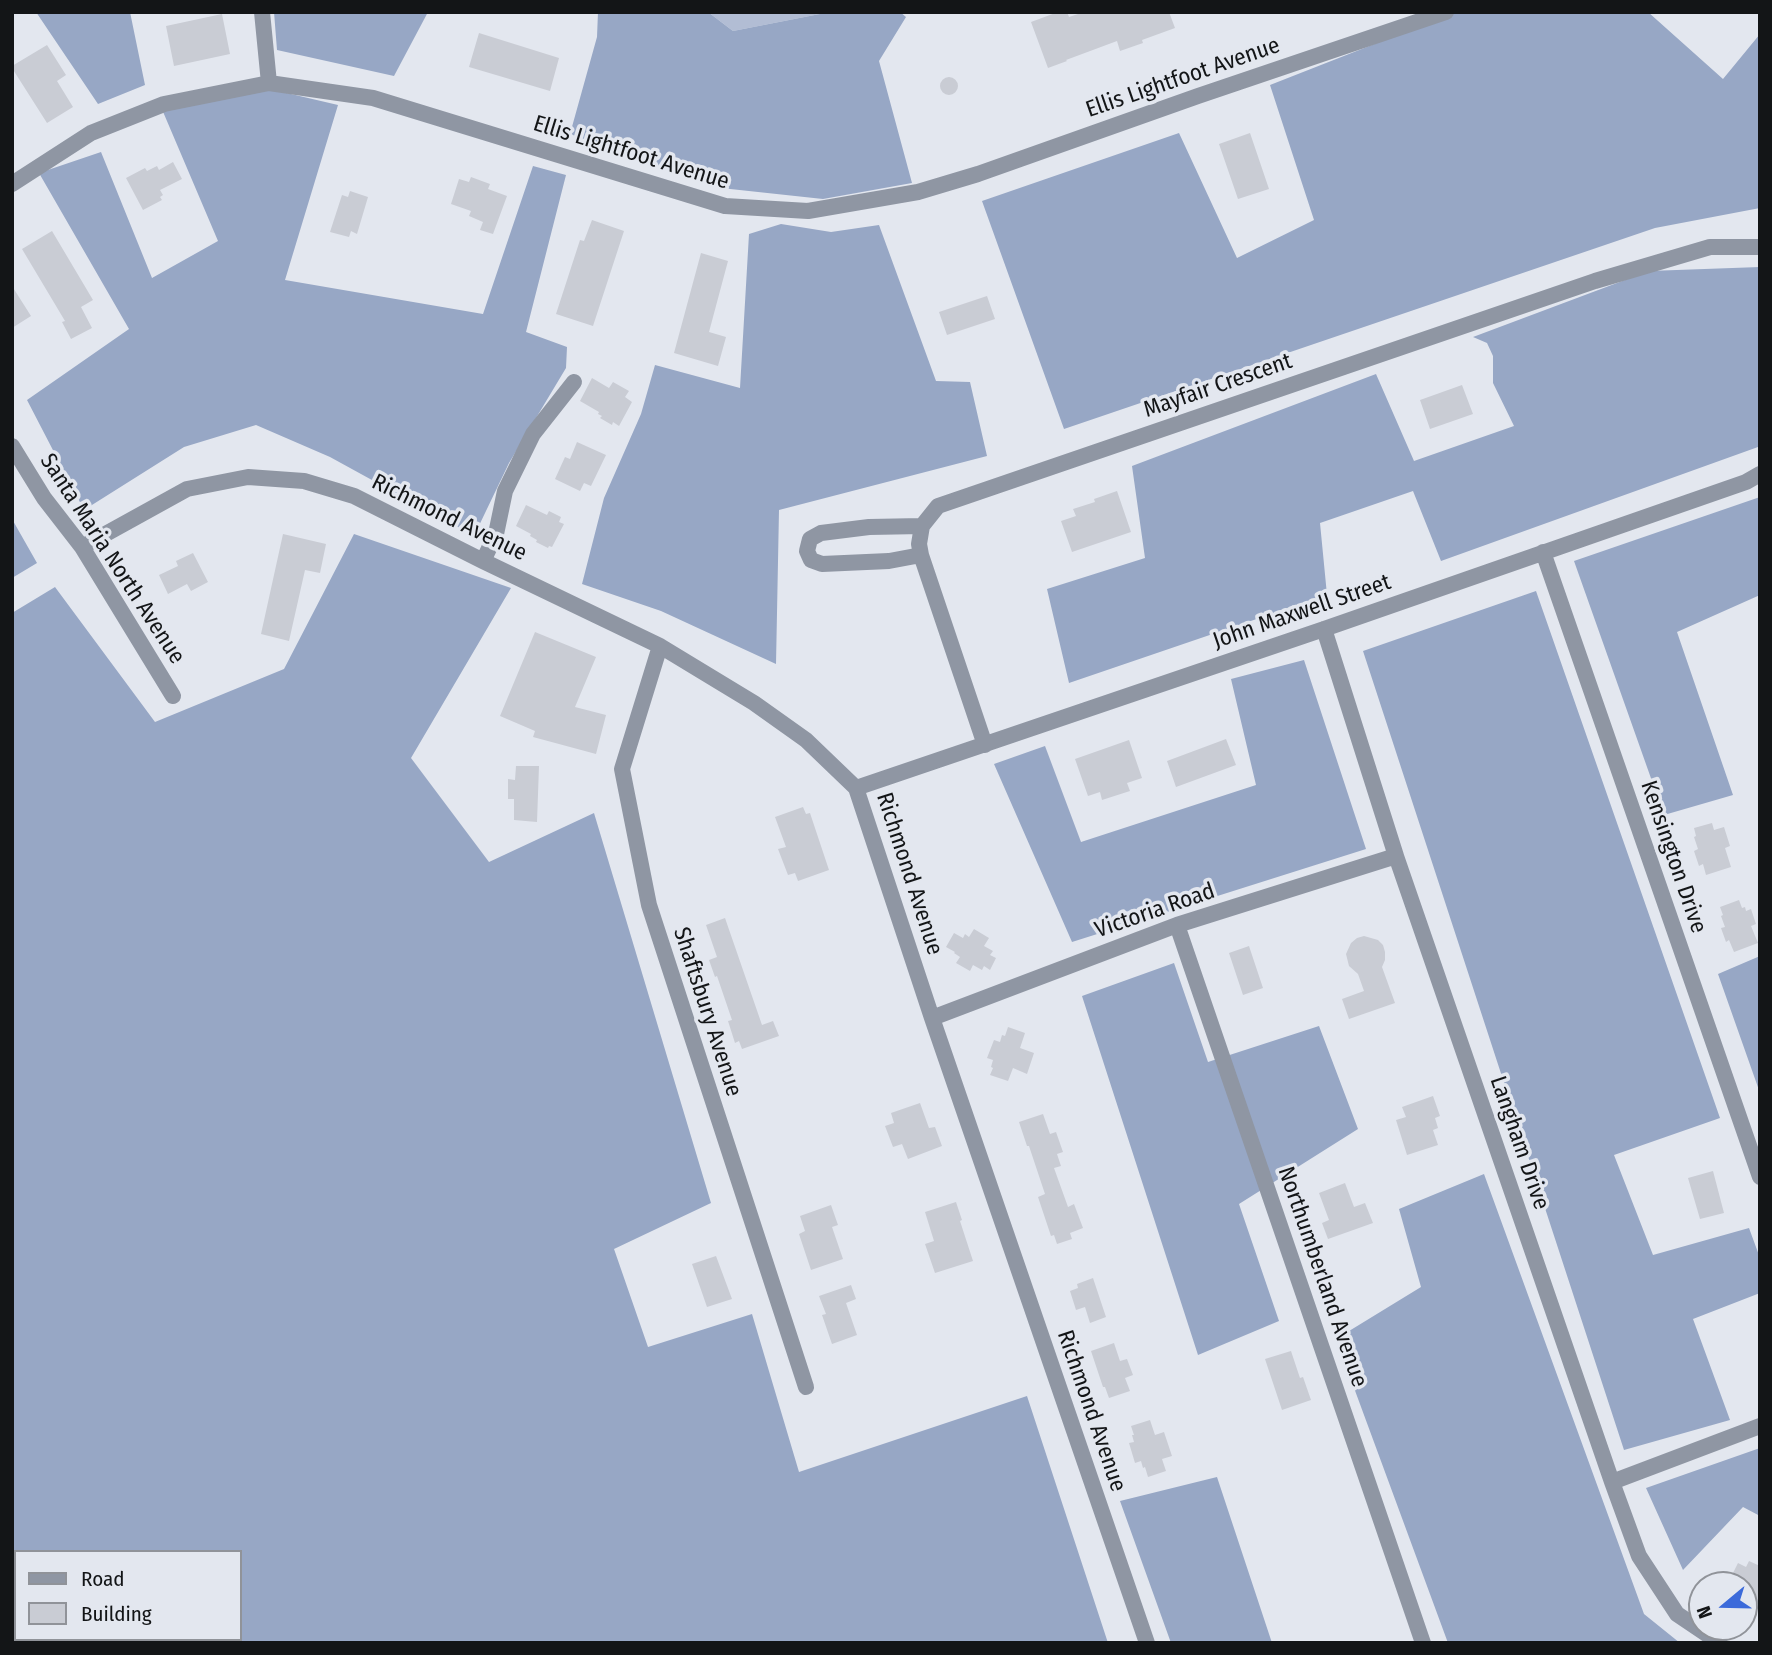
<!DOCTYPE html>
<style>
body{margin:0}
#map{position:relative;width:1772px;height:1655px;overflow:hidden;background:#e3e7ef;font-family:"Fira Sans Condensed",sans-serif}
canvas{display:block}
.frame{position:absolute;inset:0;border:14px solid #131517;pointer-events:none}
.legend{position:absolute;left:14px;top:1550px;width:228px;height:91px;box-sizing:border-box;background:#e3e7ef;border:2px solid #909399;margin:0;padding:9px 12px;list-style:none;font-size:21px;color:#131517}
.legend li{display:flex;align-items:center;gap:14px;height:35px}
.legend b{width:35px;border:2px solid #909399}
.north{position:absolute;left:1688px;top:1571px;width:70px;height:70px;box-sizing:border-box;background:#e3e7ef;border:2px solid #909399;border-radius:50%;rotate:251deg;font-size:19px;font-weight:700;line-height:28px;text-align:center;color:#131517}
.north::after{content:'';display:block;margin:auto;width:24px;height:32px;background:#3b6ada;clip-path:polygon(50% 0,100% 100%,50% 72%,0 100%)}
</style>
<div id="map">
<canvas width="1772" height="1655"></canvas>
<div class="frame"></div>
<ul class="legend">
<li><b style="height:9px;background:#8f96a3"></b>Road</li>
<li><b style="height:19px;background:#c9ccd4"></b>Building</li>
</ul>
<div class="north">N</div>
</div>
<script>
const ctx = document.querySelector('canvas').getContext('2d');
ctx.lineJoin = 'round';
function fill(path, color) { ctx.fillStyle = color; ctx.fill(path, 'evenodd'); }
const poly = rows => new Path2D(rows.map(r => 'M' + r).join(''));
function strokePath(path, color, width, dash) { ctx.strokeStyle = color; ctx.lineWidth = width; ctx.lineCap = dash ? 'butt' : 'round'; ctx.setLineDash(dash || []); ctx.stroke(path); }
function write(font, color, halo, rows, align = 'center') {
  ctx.font = font + ' "Fira Sans Condensed",sans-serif'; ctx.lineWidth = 7; ctx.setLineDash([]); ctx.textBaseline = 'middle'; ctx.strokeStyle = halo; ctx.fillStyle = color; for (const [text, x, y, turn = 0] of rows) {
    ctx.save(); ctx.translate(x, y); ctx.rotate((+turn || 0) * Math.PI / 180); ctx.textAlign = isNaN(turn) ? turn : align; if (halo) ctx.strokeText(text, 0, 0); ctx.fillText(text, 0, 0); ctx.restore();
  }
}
fill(poly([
 [708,12,830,12,733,31]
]), '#b2bdd4');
fill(poly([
 [36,12,130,12,145,85,98,104],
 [274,12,428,12,394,76,277,50],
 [598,12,708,12,733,31,830,12,900,12,906,17,879,61,912,183,823,199,721,188,570,134,597,37],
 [1456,12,1648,12,1723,79,1760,34,1760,208,1655,228,1064,429,982,201,1179,133,1237,258,1314,220,1270,85],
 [244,83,338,105,285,280,483,314,533,166,566,175,526,332,567,347,566,368,509,463,474,536,330,457,256,425,184,447,84,510,27,400,129,329,39,173,101,152,152,278,218,241,161,107],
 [781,224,831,232,879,225,936,381,970,382,987,456,779,510,776,664,661,611,582,584,604,498,641,414,655,365,740,388,749,234],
 [1760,267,1760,443,1758,447,1441,561,1413,491,1320,523,1327,595,1069,683,1047,589,1145,558,1132,466,1376,374,1414,461,1514,426,1493,383,1493,356,1487,343,1473,337,1649,271],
 [1760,497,1760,595,1677,632,1733,795,1664,815,1574,561],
 [12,519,37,563,12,578],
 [354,534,511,588,411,758,489,862,594,813,711,1203,614,1249,648,1347,752,1314,799,1472,1027,1396,1108,1643,12,1643,12,613,55,587,155,722,284,669],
 [16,1552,240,1552,240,1639,16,1639],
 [1536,591,1720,1118,1614,1155,1653,1255,1749,1228,1760,1258,1760,1293,1693,1319,1730,1420,1624,1450,1363,651],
 [1304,660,1366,849,1072,942,994,764,1045,746,1081,842,1256,785,1231,679],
 [1760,956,1760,1093,1718,974],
 [1174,963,1208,1062,1319,1026,1358,1129,1239,1204,1279,1321,1198,1355,1082,996],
 [1484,1174,1644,1614,1680,1643,1448,1643,1336,1339,1421,1287,1399,1209],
 [1760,1448,1760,1516,1743,1507,1683,1570,1646,1488],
 [1217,1477,1272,1643,1171,1643,1120,1501]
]), '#97a7c5');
fill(poly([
 [1058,12,1067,12,1069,17,1084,12,1169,12,1175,28,1142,40,1143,43,1120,51,1117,41,1066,60,1067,61,1048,68,1031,22],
 [222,14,230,54,174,66,166,26],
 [479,33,559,58,550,91,469,67],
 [47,45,66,75,57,81,73,107,47,123,12,68,12,66],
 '940 86a9 9 0 1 1 18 0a9 9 0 1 1-18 0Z',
 [1250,133,1269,189,1238,199,1219,144],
 [173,162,182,179,160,190,163,195,160,197,162,200,143,210,126,178,145,168,147,171,157,166,159,170],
 [471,177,490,184,488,189,507,196,493,234,480,230,483,222,469,216,471,211,451,204,459,179,469,182],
 [350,191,368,197,357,234,351,231,349,237,330,232,342,195,348,197],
 [592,220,624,231,593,326,556,314,580,240,584,241],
 [52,231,93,300,81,307,92,328,71,339,62,322,65,321,22,249],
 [701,253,728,261,709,332,726,337,718,366,674,353],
 [12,286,31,316,12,328],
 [987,296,995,319,947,335,939,312],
 [592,378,609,388,613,382,629,391,625,397,632,402,619,426,613,422,612,425,600,418,602,416,598,414,599,412,580,401],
 [1462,385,1473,414,1430,429,1420,400],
 [577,442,606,455,591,486,584,483,580,491,555,479,565,457,570,459],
 [1117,491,1131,532,1072,552,1061,521,1076,516,1073,509,1095,502,1094,499],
 [526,505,547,515,549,511,561,517,559,522,564,524,552,547,549,546,548,548,536,542,537,540,530,536,531,534,516,526],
 [283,534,326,544,320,573,305,570,289,641,261,634],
 [193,553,208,582,191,591,187,584,168,594,159,575,178,566,176,561],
 [535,632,596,657,575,707,606,715,596,754,533,737,535,731,500,716],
 [1226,739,1236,765,1176,787,1167,761],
 [1129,740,1142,778,1127,783,1130,791,1102,800,1100,792,1088,796,1075,759],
 [516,766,539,766,537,822,514,820,514,799,508,799,508,779,515,780],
 [803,807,806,814,810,813,829,870,798,881,795,873,788,875,778,849,786,847,775,817],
 [1712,823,1714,830,1724,827,1730,846,1725,848,1731,867,1706,875,1703,864,1699,866,1694,851,1698,849,1694,837,1696,836,1694,828],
 [1739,900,1742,908,1745,907,1746,911,1751,909,1756,924,1751,926,1758,943,1734,952,1729,940,1726,942,1721,928,1725,927,1721,916,1723,915,1720,907],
 [725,918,762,1025,773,1021,779,1036,742,1049,739,1041,735,1043,728,1021,732,1020,717,976,715,977,709,960,717,957,706,925],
 [974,929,989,938,984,946,993,951,990,955,996,958,990,970,984,966,982,970,973,965,970,971,956,963,960,957,954,953,955,952,946,947,954,933,963,938,965,934,969,937],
 [1364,936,1378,940,1383,945,1385,952,1385,960,1382,967,1395,1003,1349,1019,1342,999,1364,991,1358,974,1349,966,1346,954,1351,943,1357,938],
 [1249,946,1263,988,1243,995,1229,953],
 [1008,1027,1025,1033,1020,1048,1034,1053,1027,1074,1013,1068,1008,1081,990,1075,993,1068,991,1067,993,1060,987,1058,994,1040,1000,1042,1002,1035,1005,1036],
 [1433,1096,1440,1116,1435,1118,1438,1128,1433,1130,1438,1145,1407,1155,1396,1120,1406,1117,1402,1107],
 [920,1103,929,1128,935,1127,942,1146,908,1159,902,1144,893,1147,885,1126,894,1123,891,1113],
 [1043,1114,1050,1134,1056,1132,1063,1152,1057,1154,1061,1166,1054,1168,1068,1207,1074,1204,1083,1228,1070,1233,1072,1239,1057,1244,1054,1235,1051,1236,1038,1197,1045,1194,1029,1146,1027,1146,1019,1122],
 [1713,1171,1724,1213,1700,1219,1688,1178],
 [1345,1183,1354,1207,1365,1203,1373,1223,1328,1239,1322,1223,1329,1220,1319,1193],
 [956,1202,962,1220,960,1221,973,1261,935,1273,925,1244,934,1241,925,1212],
 [831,1205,838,1225,832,1227,843,1259,811,1270,799,1234,805,1231,800,1216],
 [716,1256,732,1299,707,1307,692,1264],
 [1093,1278,1106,1317,1090,1323,1085,1307,1076,1310,1070,1291,1078,1288,1077,1284],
 [851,1285,856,1299,846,1303,857,1335,832,1344,822,1315,826,1314,819,1296],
 [1114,1343,1120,1361,1127,1359,1133,1375,1125,1378,1130,1391,1109,1398,1105,1387,1103,1387,1091,1351],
 [1291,1351,1300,1378,1303,1377,1311,1400,1282,1410,1265,1359],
 [1150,1420,1155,1435,1164,1432,1172,1456,1162,1459,1166,1471,1148,1477,1145,1467,1143,1468,1141,1461,1135,1463,1129,1443,1134,1442,1132,1435,1134,1435,1131,1426],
 [1749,1561,1760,1566,1760,1605,1744,1598,1744,1585,1727,1585,1738,1563,1746,1567]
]), '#c9ccd4');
strokePath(poly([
 [262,12,269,83],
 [12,184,91,133,164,104,269,83,373,98,725,206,808,211,918,192,978,174,1198,96,1446,12],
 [12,446,44,498,82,547,173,696],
 [82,547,187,489,248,477,304,481,354,496,483,561,660,646,754,703,806,740,856,788,932,1018,1147,1643],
 [1543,552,1760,1177],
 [921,555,889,561,822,564,811,560,807,551,810,539,821,533,869,527,922,526],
 [483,561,496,534,505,491,533,434,574,382],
 [1324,629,1396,856,1612,1482,1639,1556,1677,1614,1720,1643],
 [660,646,622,769,649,905,806,1387],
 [985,745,921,555,919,544,922,526,938,506,1595,281,1710,247,1760,247],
 [856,788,1324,629,1746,482,1760,474],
 [1177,925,1423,1643],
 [932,1018,1177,925,1396,856],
 [1612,1482,1760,1426]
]), '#8f96a3', 16);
write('23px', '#131517', '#e3e7ef', [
 ["Ellis Lightfoot Avenue",1183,78,-19],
 ["Ellis Lightfoot Avenue",631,153,17],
 ["Mayfair Crescent",1218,386,-19],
 ["Richmond Avenue",449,518,26],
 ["Santa Maria North Avenue",112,559,57],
 ["John Maxwell Street",1302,612,-19],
 ["Kensington Drive",1673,857,71],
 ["Richmond Avenue",909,874,72],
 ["Victoria Road",1155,911,-19],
 ["Shaftsbury Avenue",707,1012,72],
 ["Langham Drive",1519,1143,71],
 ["Northumberland Avenue",1322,1277,71],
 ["Richmond Avenue",1091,1411,71]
]);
</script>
